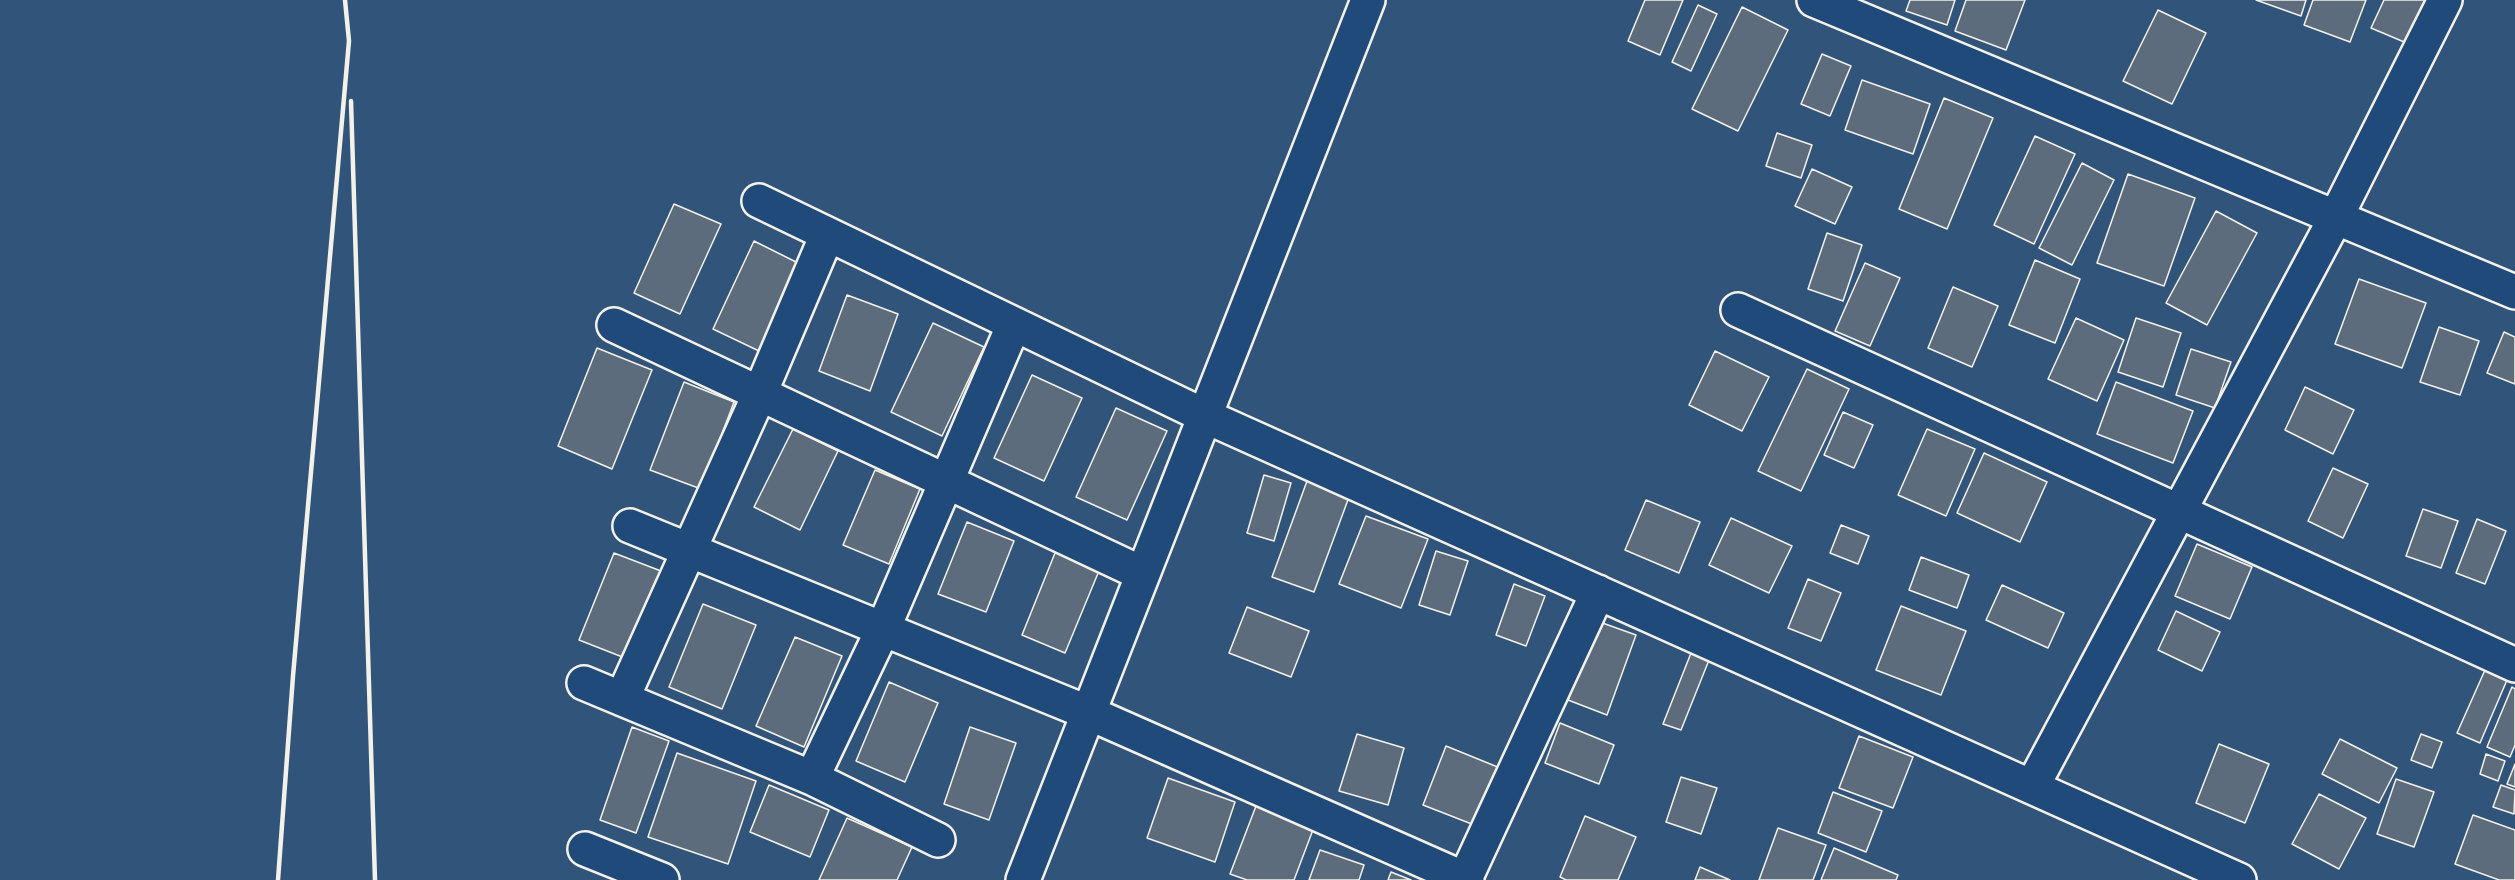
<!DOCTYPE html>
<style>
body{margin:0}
canvas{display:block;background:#31547b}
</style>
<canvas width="2515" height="880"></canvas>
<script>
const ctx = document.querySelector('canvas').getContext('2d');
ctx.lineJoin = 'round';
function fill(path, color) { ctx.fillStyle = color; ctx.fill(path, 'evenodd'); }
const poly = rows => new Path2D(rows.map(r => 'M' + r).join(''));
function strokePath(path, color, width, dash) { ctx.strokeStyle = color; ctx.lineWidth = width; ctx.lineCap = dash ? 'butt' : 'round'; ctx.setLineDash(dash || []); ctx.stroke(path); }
const building = poly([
 [1645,0,1683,0,1660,55,1628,41,1645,0],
 [1910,0,1955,0,1947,25,1906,11,1910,0],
 [1966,0,2025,0,2006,50,1955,31,1966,0],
 [2256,0,2306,0,2301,16,2256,0],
 [2313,0,2366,0,2350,42,2304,25,2313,0],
 [2384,0,2437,0,2416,47,2371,28,2384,0],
 [1698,5,1717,14,1691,71,1672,62,1698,5],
 [1742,7,1788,30,1738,131,1692,109,1742,7],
 [2158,10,2206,33,2172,104,2123,81,2158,10],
 [1822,54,1851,66,1830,116,1801,104,1822,54],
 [1862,80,1930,104,1913,154,1845,130,1862,80],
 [1944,98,1993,118,1947,229,1899,209,1944,98],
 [1777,133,1812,145,1801,178,1766,166,1777,133],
 [2035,136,2075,154,2034,244,1994,225,2035,136],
 [2082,163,2114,180,2072,265,2039,248,2082,163],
 [1812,169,1852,187,1835,224,1795,206,1812,169],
 [2128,174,2195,198,2164,286,2097,263,2128,174],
 [674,204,721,224,680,314,634,293,674,204],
 [2216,211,2257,233,2207,325,2166,303,2216,211],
 [1827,233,1862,245,1843,301,1808,289,1827,233],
 [754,241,800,264,759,351,713,329,754,241],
 [2035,260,2080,279,2055,343,2009,325,2035,260],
 [1865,263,1900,278,1870,346,1835,331,1865,263],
 [2359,279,2426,303,2402,368,2335,344,2359,279],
 [1953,287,1998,306,1972,367,1928,348,1953,287],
 [847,295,898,314,870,391,819,371,847,295],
 [2076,318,2124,340,2097,401,2048,379,2076,318],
 [2136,318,2181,333,2163,387,2118,372,2136,318],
 [933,323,984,347,942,436,891,412,933,323],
 [2439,327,2479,341,2460,395,2420,382,2439,327],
 [2504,332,2515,337,2515,384,2487,373,2504,332],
 [597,348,652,370,612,469,558,446,597,348],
 [2191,349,2231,362,2215,408,2176,395,2191,349],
 [1715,351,1769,377,1742,431,1689,405,1715,351],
 [1807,369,1849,389,1801,491,1758,471,1807,369],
 [1032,375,1082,398,1044,481,994,458,1032,375],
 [684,382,734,402,701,489,650,470,684,382],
 [2116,382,2193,411,2173,463,2097,434,2116,382],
 [2305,387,2354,410,2333,454,2285,430,2305,387],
 [1116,408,1167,431,1127,520,1076,497,1116,408],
 [1843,412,1873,425,1854,468,1824,455,1843,412],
 [793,429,838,451,800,530,754,507,793,429],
 [1927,429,1975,449,1946,516,1898,495,1927,429],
 [1984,453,2047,482,2020,542,1957,513,1984,453],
 [2333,468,2368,484,2343,538,2308,521,2333,468],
 [875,470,920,489,889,564,843,545,875,470],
 [1264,475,1291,483,1274,541,1247,533,1264,475],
 [1307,481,1349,497,1314,592,1272,577,1307,481],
 [1646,500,1700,522,1679,573,1625,550,1646,500],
 [2423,509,2458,521,2441,568,2406,556,2423,509],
 [1366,516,1428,539,1401,608,1339,584,1366,516],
 [1731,518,1792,546,1769,593,1709,565,1731,518],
 [2477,519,2506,531,2485,584,2456,573,2477,519],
 [967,522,1014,541,986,612,938,594,967,522],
 [1841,525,1869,536,1858,564,1830,553,1841,525],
 [2197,544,2252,567,2230,619,2175,596,2197,544],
 [1057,548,1101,566,1065,653,1022,635,1057,548],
 [1436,551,1468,561,1450,615,1419,605,1436,551],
 [614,553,661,571,625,658,579,640,614,553],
 [1921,557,1969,575,1957,608,1909,590,1921,557],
 [1808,579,1841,593,1821,641,1788,628,1808,579],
 [1514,584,1545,596,1526,646,1496,635,1514,584],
 [2002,585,2064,613,2048,648,1986,620,2002,585],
 [703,604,756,625,722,709,669,687,703,604],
 [1901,606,1966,631,1941,695,1876,670,1901,606],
 [1247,607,1309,631,1291,677,1229,653,1247,607],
 [2176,611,2220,632,2202,671,2158,650,2176,611],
 [1597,621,1636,635,1607,715,1568,700,1597,621],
 [795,637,842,656,804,747,756,726,795,637],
 [1691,653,1709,660,1681,730,1663,724,1691,653],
 [2485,670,2507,680,2480,743,2457,733,2485,670],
 [889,682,938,703,905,782,856,761,889,682],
 [2512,687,2515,689,2515,745,2510,757,2487,747,2512,687],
 [1560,723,1614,745,1599,784,1545,763,1560,723],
 [632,727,669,741,636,833,600,820,632,727],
 [970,727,1016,743,989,820,944,804,970,727],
 [1357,734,1404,748,1388,805,1339,791,1357,734],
 [2421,734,2442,742,2432,768,2411,760,2421,734],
 [1859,736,1913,757,1893,808,1839,788,1859,736],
 [2340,739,2397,768,2379,803,2322,774,2340,739],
 [2219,744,2269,764,2245,823,2196,803,2219,744],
 [1446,746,1505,770,1482,828,1423,805,1446,746],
 [677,753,756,781,728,864,648,837,677,753],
 [2486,754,2505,761,2498,781,2480,774,2486,754],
 [2515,764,2515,787,2507,784,2515,764],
 [1681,777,1717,788,1701,834,1666,822,1681,777],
 [1168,778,1235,802,1215,862,1147,838,1168,778],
 [2396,779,2434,792,2414,847,2377,834,2396,779],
 [769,785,829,810,810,857,750,832,769,785],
 [2501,785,2515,790,2514,814,2493,807,2501,785],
 [1833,792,1882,811,1866,852,1818,833,1833,792],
 [2319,794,2366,818,2339,869,2292,844,2319,794],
 [1256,806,1314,827,1294,880,1247,880,1230,874,1256,806],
 [2473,815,2515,830,2515,880,2499,880,2455,864,2473,815],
 [1585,816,1636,837,1618,880,1566,880,1560,877,1585,816],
 [847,818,912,847,897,880,819,880,847,818],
 [1778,828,1826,845,1813,880,1759,880,1778,828],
 [1834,848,1898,875,1896,880,1821,880,1834,848],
 [1320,850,1364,865,1359,880,1309,880,1320,850],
 [1700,867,1730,880,1695,880,1700,867],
 [1391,872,1411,880,1388,880,1391,872]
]);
fill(building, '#5c6c7c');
strokePath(building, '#f4f1e8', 1.5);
const minor = poly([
 [1814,0,2515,292],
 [759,201,1205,416,2239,880],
 [1738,310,2515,665],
 [614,325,1143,574],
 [630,526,1089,713,1467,880],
 [584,683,812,778,938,840],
 [622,699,760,393,827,235],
 [812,778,883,629,1014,324],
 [2032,787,2336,217,2445,0],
 [585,849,662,880],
 [1465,879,1598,592],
 [1023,880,1368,0]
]);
strokePath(minor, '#f4f1e8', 38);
strokePath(minor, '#1f4a7a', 33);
strokePath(poly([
 [351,101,375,880],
 [278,880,293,676,349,41,345,0]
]), '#f4f1e8', 4.5);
</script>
